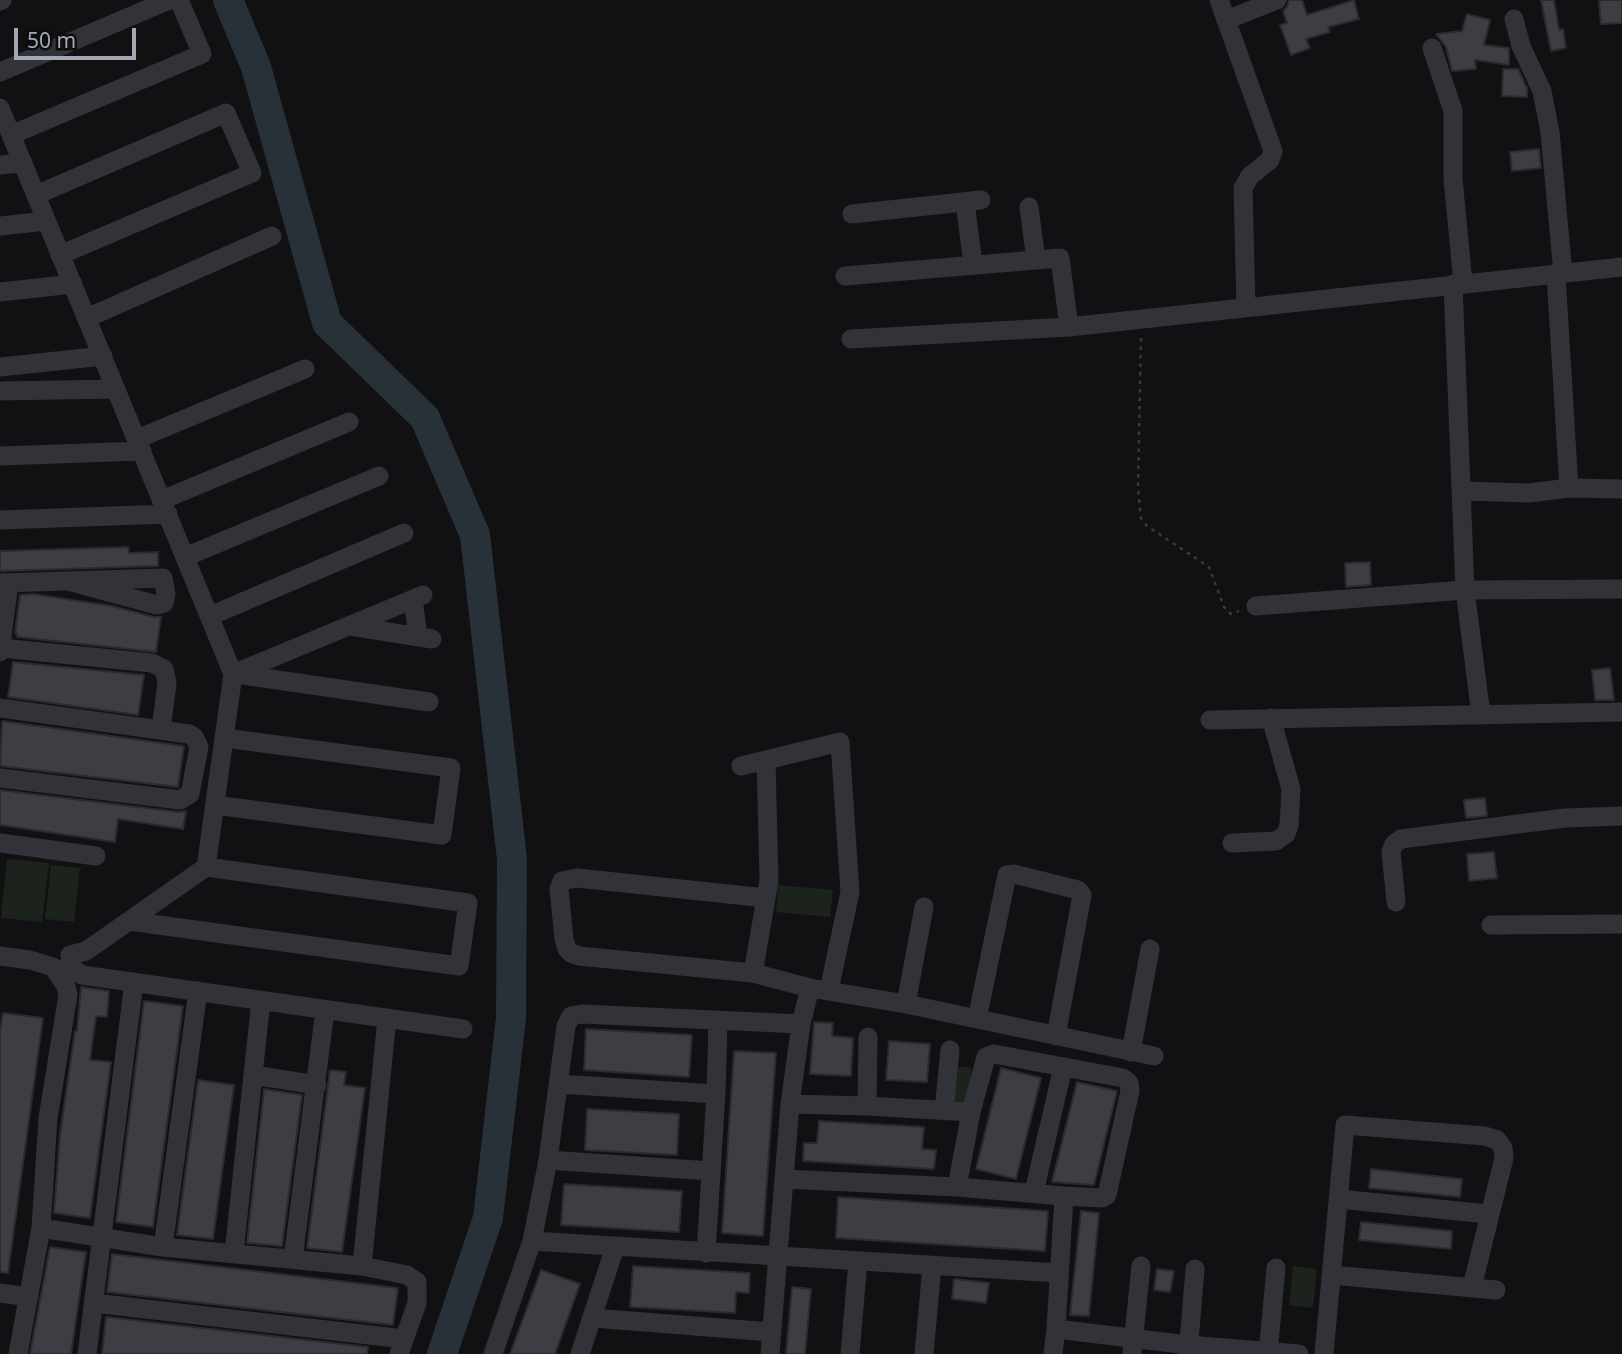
<!DOCTYPE html>
<style>
body{margin:0}
#map{position:relative;width:1622px;height:1354px;overflow:hidden;background:#111113;font-family:"Noto Sans",sans-serif}
canvas{display:block}
.scale{position:absolute;left:14px;top:28px;width:122px;height:32px;box-sizing:border-box;border:4px solid #a2a8b5;border-top:0;padding-left:9px;font-size:21px;line-height:24px;white-space:nowrap;color:#a2a8b5;-webkit-text-stroke:5px #0d0d0e;paint-order:stroke}
</style>
<div id="map">
<canvas width="1622" height="1354"></canvas>
<div class="scale">50 m</div>
</div>
<script>
const ctx = document.querySelector('canvas').getContext('2d');
ctx.lineJoin = 'round';
function fill(path, color) { ctx.fillStyle = color; ctx.fill(path, 'evenodd'); }
const poly = rows => new Path2D(rows.map(r => 'M' + r).join(''));
function strokePath(path, color, width, dash) { ctx.strokeStyle = color; ctx.lineWidth = width; ctx.lineCap = dash ? 'butt' : 'round'; ctx.setLineDash(dash || []); ctx.stroke(path); }
fill(poly([
 [7,859,49,863,42,922,1,918],
 [51,865,80,868,74,922,45,919],
 [778,885,833,890,830,917,776,912],
 [954,1067,971,1067,970,1104,952,1103],
 [1293,1266,1317,1269,1313,1308,1289,1305]
]), '#1c231c');
strokePath(poly([
 [228,0,256,67,327,323,425,418,475,535,512,859,511,1017,488,1218,442,1354]
]), '#273137', 30);
const building = poly([
 [1289,0,1302,0,1307,15,1354,0,1359,19,1328,27,1330,32,1306,39,1310,48,1291,55,1280,25,1287,23,1283,11,1287,7,1289,0],
 [1541,0,1554,0,1559,30,1563,29,1566,48,1551,51,1541,0],
 [1599,0,1622,0,1622,23,1601,24,1599,0],
 [1467,14,1490,20,1484,45,1509,48,1509,65,1475,60,1476,69,1452,71,1446,47,1436,34,1462,31,1467,14],
 [1503,69,1518,69,1527,88,1527,97,1502,96,1503,69],
 [1539,149,1541,168,1512,171,1510,152,1539,149],
 [128,547,129,553,158,552,158,566,0,571,0,551,128,547],
 [1370,562,1371,585,1346,587,1345,563,1370,562],
 [33,594,112,606,154,617,161,617,156,652,17,637,17,634,15,633,20,595,33,594],
 [13,662,144,675,138,715,8,697,13,662],
 [1610,668,1614,700,1595,700,1592,670,1610,668],
 [2,721,184,746,178,787,0,766,2,721],
 [0,790,179,812,186,811,183,829,118,819,115,842,0,825,0,790],
 [1485,798,1487,816,1466,818,1464,800,1485,798],
 [1494,852,1497,878,1469,881,1467,854,1494,852],
 [81,987,109,991,107,1017,96,1016,90,1060,111,1062,90,1218,54,1213,60,1134,75,1031,77,1031,81,987],
 [144,1001,183,1006,153,1227,116,1222,144,1001],
 [3,1013,43,1018,8,1273,0,1272,0,1030,3,1013],
 [814,1022,833,1023,832,1036,853,1038,851,1076,810,1074,814,1022],
 [586,1029,692,1035,689,1077,584,1070,586,1029],
 [889,1041,930,1044,927,1082,886,1080,889,1041],
 [734,1051,776,1053,763,1236,722,1233,734,1051],
 [1001,1068,1041,1078,1016,1179,976,1169,1001,1068],
 [330,1070,346,1072,344,1085,365,1088,342,1252,307,1248,330,1070],
 [198,1080,234,1085,213,1239,177,1235,198,1080],
 [1077,1082,1117,1091,1094,1185,1052,1182,1077,1082],
 [264,1089,302,1095,282,1246,247,1243,264,1089],
 [587,1109,679,1114,677,1155,585,1150,587,1109],
 [819,1121,924,1127,922,1149,936,1150,934,1169,803,1161,804,1143,817,1143,819,1121],
 [1371,1169,1462,1179,1460,1197,1369,1188,1371,1169],
 [564,1184,682,1191,679,1232,561,1225,564,1184],
 [838,1197,1048,1211,1045,1251,836,1238,838,1197],
 [1081,1211,1099,1213,1089,1316,1070,1315,1081,1211],
 [1361,1222,1452,1231,1451,1249,1359,1240,1361,1222],
 [50,1247,86,1252,71,1354,30,1354,50,1247],
 [112,1254,398,1288,393,1325,107,1292,112,1254],
 [633,1266,750,1273,749,1293,736,1292,735,1313,630,1307,633,1266],
 [1157,1269,1174,1271,1170,1292,1154,1290,1157,1269],
 [541,1270,580,1284,555,1354,510,1354,541,1270],
 [954,1279,989,1283,986,1303,952,1299,954,1279],
 [792,1287,811,1289,805,1354,786,1354,792,1287],
 [106,1317,368,1347,367,1354,102,1354,106,1317]
]);
fill(building, '#3d3e43');
strokePath(building, '#2b2b2f', 2);
strokePath(poly([
 [1141,338,1138,487,1141,518,1147,526,1209,567,1224,607,1231,614,1239,611]
]), '#383a3f', 2.5, [3.5, 5]);
strokePath(poly([
 [1219,0,1273,151,1270,160,1250,176,1243,188,1246,307],
 [0,1,2,0],
 [1514,19,1521,46,1542,91,1550,132,1563,274],
 [1226,20,1277,0],
 [1432,48,1453,111,1453,179,1463,283],
 [0,72,169,0],
 [0,108,233,674,206,867,86,951,70,955],
 [11,135,202,54,179,0],
 [0,165,23,163],
 [36,195,226,113,252,173,60,255],
 [965,202,973,265],
 [1029,207,1036,260],
 [852,214,981,200],
 [0,226,46,221],
 [1556,275,1569,488],
 [845,276,1060,258,1069,327,851,339],
 [1453,284,1465,590,1481,715],
 [0,292,73,284],
 [87,318,272,236],
 [1069,327,1622,267],
 [0,367,103,356],
 [0,391,116,389],
 [137,439,305,369],
 [0,456,142,451],
 [1463,491,1529,493,1569,488,1622,489],
 [162,500,349,422],
 [0,520,168,514],
 [185,557,379,476],
 [0,583,163,578,166,594,164,603,157,605,68,581],
 [413,599,418,636],
 [1256,606,1465,590,1622,589],
 [210,616,404,533],
 [350,626,432,639],
 [1,648,152,663,164,669,167,683,161,730],
 [0,652,9,583],
 [233,674,423,595],
 [236,674,429,702],
 [0,708,189,734,194,737,199,747,190,794,180,800,0,778],
 [1210,720,1622,712],
 [741,766,766,760],
 [215,805,442,835,451,768,225,738],
 [0,843,96,856],
 [1232,843,1276,841,1286,834,1289,825,1291,789,1271,718],
 [1396,902,1391,852,1394,844,1401,839,1565,818,1622,816],
 [129,921,459,966,468,903,206,867],
 [1491,925,1622,924],
 [0,956,30,960,53,967,66,986,68,995,48,1118,41,1228,18,1354],
 [68,965,82,975,463,1029],
 [753,973,579,956,571,953,567,949,564,939,559,889,562,881,577,878,766,898],
 [810,988,753,973,769,881,766,760,840,742,850,892,829,990],
 [906,1004,924,907],
 [977,1019,1007,875,1014,874,1078,890,1082,895,1056,1036],
 [801,1024,810,988,906,1004,1154,1056],
 [1131,1052,1150,949],
 [253,1075,317,1085],
 [559,1084,716,1094],
 [790,1104,867,1106,971,1112],
 [867,1106,868,1037],
 [944,1111,950,1050],
 [548,1160,711,1171],
 [784,1179,957,1187,1064,1196],
 [957,1187,971,1112,986,1057,994,1054,1123,1078,1129,1083,1130,1091,1107,1195,1102,1198,1064,1196,1056,1329,1188,1345,1299,1354],
 [1034,1192,1063,1067],
 [1339,1199,1488,1214],
 [41,1228,163,1247,362,1266,407,1275,417,1282,417,1303,399,1354],
 [532,1241,1059,1273],
 [163,1247,198,991],
 [234,1253,261,1000],
 [706,1253,716,1094,718,1021],
 [293,1259,325,1010],
 [362,1266,387,1018],
 [1332,1275,1496,1290],
 [0,1293,29,1297],
 [94,1303,404,1339],
 [593,1318,771,1332],
 [87,1354,134,982],
 [493,1354,532,1241,548,1160,566,1026,571,1016,582,1014,801,1024,790,1104,770,1354],
 [580,1354,615,1247],
 [850,1354,858,1261],
 [924,1354,932,1266],
 [1053,1354,1056,1329],
 [1132,1354,1141,1266],
 [1188,1354,1195,1269],
 [1268,1354,1276,1268],
 [1324,1354,1345,1125,1485,1136,1497,1140,1503,1148,1504,1158,1472,1287]
]), '#323338', 19);
</script>
